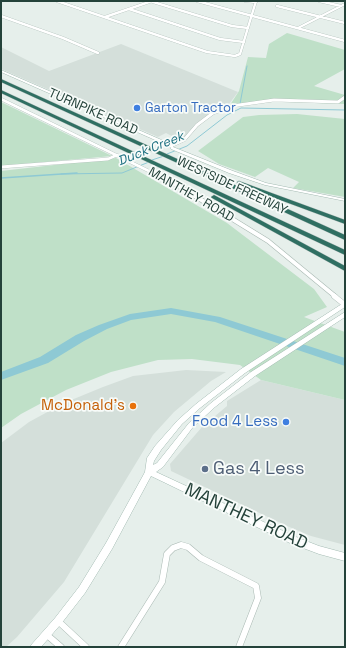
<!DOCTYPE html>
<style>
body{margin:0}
#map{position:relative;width:346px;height:648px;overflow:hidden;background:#e6efeb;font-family:"Space Grotesk",sans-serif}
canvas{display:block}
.frame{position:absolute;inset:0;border:2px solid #24423a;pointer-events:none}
</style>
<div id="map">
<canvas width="346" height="648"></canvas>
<div class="frame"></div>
</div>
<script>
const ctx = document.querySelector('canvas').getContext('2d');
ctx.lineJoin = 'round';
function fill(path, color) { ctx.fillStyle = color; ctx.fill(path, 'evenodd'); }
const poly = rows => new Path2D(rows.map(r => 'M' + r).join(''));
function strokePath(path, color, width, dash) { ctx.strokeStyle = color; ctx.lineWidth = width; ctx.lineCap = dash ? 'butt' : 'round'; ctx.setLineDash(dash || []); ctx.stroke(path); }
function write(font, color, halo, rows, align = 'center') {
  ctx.font = font + ' "Space Grotesk",sans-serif'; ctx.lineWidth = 3.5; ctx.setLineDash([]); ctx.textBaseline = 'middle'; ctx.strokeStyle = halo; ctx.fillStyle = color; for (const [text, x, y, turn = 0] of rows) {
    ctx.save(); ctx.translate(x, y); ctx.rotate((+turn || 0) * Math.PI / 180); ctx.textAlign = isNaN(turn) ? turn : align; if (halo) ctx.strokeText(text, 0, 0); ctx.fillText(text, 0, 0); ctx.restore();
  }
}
fill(poly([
 [121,44,238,92,229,104,210,114,183,142,166,133,158,137,1,69,1,47,49,71],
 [186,370,226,372,211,381,174,412,153,435,64,582,17,637,6,647,1,647,1,443,29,422,64,403,103,387,133,376],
 [261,380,345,400,345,545,311,536,287,526,171,471,170,464,202,427,227,406,227,401]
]), '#d4dfda');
fill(poly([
 [287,33,345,50,345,69,314,86,345,95,345,104,260,101,215,111,230,105,239,91,248,57,266,58,269,44],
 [1,102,112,156,1,166],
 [297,114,345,119,345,197,293,188,299,182,268,168,255,177,219,164,198,151,243,117,259,115],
 [116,158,227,223,314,289,327,307,304,317,345,332,345,400,261,380,240,365,192,359,158,360,111,372,66,390,21,414,1,428,1,171]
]), '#bfe0c8');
strokePath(poly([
 [240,104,247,66],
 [167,154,187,146,227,115,241,108,345,110],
 [152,160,164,156],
 [61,174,122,173,149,162]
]), '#8ec9d4', 1);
strokePath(poly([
 [1,178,77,173]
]), '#8ec9d4', 1.5);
fill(poly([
 [171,308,220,317,345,358,345,366,215,322,171,314,131,320,107,329,84,341,48,363,1,380,1,372,40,357,76,335,99,325,130,314,171,308]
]), '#8ec9d4');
const streetFar4 = poly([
 [57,1,207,52,235,56,240,54,256,1],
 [150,1,232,26,248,28],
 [197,1,345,41],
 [245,1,256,2],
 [319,1,341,6],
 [277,6,345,23],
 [129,9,220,39,244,42],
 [1,16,63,38,98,53],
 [105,17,152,1],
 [298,28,345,4]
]);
const streetFar3 = poly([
 [1,99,155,174],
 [171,146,184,140,197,125,213,113,232,106,274,100,338,102,345,97],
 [1,167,108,159,117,155]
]);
const streetFar2 = poly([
 [153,173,177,185,268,241,336,297]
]);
const streetFar1 = poly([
 [334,296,344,304]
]);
const street = poly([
 [58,621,86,647],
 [47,635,61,647],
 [121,647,162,582,167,554,173,548,181,545,188,547,201,558,256,586,258,598,239,647]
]);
const secondary = poly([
 [1,70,173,145,173,147,233,171,266,183,345,199,345,201,265,185,229,173,171,149,171,147,1,72,1,70],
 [345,302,345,307,245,373,200,408,182,424,161,450,154,461,153,465,157,463,189,423,211,403,251,372,345,312,345,317,255,376,215,407,193,427,163,467,156,472,296,537,319,546,345,553,345,561,319,554,290,543,151,476,112,549,85,593,61,624,41,647,30,647,32,644,55,618,79,587,106,543,145,472,147,458,155,446,178,420,196,404,241,369,345,302]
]);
const highway = poly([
 [1,79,345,235,345,240,1,82,1,79],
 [1,90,345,250,345,255,1,93,1,90],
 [239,181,345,220,345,224,237,184,237,182,239,181],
 [214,195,345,266,345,271,212,198,211,197,214,195]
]);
strokePath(streetFar4, '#a8b8b2', 3);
strokePath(streetFar3, '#a8b8b2', 3.5);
strokePath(streetFar2, '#a8b8b2', 5);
strokePath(streetFar1, '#a8b8b2', 6);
strokePath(street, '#a8b8b2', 7);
strokePath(secondary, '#a4bbb3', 1);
strokePath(highway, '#c2cac8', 1);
strokePath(streetFar4, '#fff', 2.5);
strokePath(streetFar3, '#fff', 3);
strokePath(streetFar2, '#fff', 4);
strokePath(streetFar1, '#fff', 5);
strokePath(street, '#fff', 6);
fill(secondary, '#fff');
fill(highway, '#2f6f62');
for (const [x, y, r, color] of [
 [137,108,4,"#3f7fe0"],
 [133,406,4,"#e8710a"],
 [286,422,4,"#3f7fe0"],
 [205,469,4,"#5c6f8a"]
]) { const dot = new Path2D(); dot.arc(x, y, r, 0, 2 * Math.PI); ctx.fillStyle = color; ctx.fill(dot); strokePath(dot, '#f7fbf9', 1.5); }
write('13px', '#366cbe', '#f7fbf9', [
 ["Garton Tractor",145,108]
], 'left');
write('13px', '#24423a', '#f7fbf9', [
 ["TURNPIKE ROAD",93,112,24],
 ["WESTSIDE FREEWAY",232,186,25],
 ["MANTHEY ROAD",191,195,30]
]);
write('italic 13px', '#1c6f80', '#f7fbf9', [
 ["Duck Creek",151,149,-22]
]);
write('15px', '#c56008', '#f7fbf9', [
 ["McDonald's",125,406]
], 'right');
write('15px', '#366cbe', '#f7fbf9', [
 ["Food 4 Less",278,422]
], 'right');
write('18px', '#4e5e75', '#f7fbf9', [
 ["Gas 4 Less",213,469]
], 'left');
write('18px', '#24423a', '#f7fbf9', [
 ["MANTHEY ROAD",246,517,25]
]);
</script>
